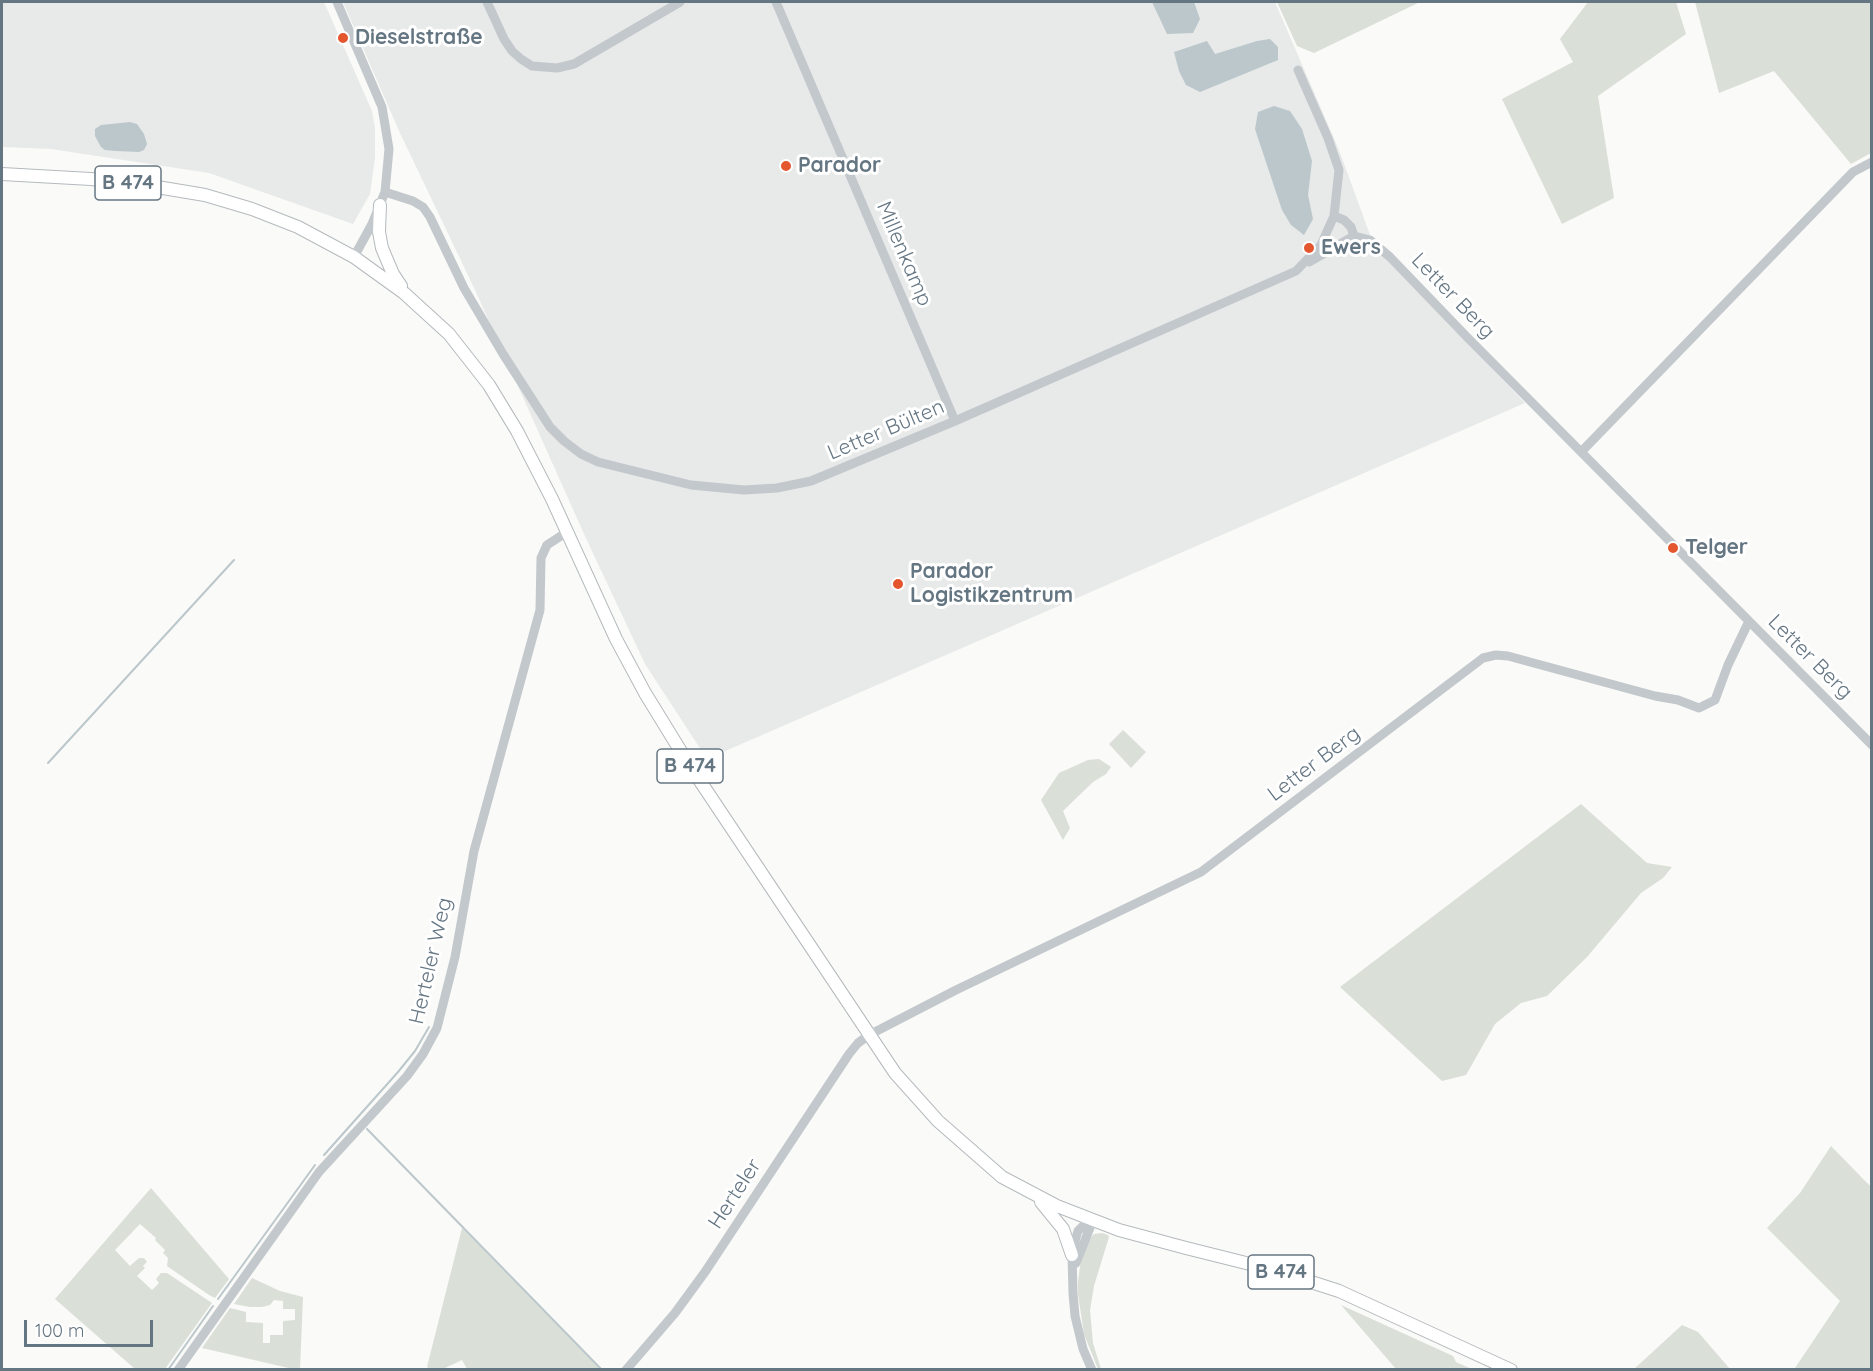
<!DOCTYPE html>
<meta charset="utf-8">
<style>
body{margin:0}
#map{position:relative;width:1873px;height:1371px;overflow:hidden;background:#fafaf8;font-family:Quicksand,sans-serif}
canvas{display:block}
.frame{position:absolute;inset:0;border:3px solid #657683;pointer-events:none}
.scale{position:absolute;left:24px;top:1320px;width:129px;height:27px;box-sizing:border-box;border:3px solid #657683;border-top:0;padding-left:8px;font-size:18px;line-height:21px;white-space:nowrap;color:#657683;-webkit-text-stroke:4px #fff;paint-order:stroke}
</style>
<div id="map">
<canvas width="1873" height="1371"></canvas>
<div class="frame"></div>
<div class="scale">100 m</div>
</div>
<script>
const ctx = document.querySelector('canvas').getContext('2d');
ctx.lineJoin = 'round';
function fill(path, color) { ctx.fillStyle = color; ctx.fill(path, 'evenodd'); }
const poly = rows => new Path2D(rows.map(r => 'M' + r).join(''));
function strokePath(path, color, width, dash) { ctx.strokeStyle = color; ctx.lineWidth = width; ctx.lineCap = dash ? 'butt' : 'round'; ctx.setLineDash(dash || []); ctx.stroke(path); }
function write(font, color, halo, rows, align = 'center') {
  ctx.font = font + ' Quicksand,sans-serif'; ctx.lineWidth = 6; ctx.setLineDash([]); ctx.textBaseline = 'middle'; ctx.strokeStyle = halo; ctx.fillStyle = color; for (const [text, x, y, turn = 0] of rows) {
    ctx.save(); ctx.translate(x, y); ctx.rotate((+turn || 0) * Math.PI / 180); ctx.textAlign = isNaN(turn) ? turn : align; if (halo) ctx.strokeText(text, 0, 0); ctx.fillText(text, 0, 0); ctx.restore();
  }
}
fill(poly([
 [2,2,324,2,372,111,375,128,375,158,370,194,353,224,209,173,51,149,2,147],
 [343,2,1275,2,1339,150,1373,243,1525,403,707,759,645,664,584,534,475,290,399,131]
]), '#e8e9e9');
fill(poly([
 [1277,2,1420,2,1314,53,1297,46],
 [1588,2,1676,2,1686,34,1598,96,1614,198,1562,224,1502,99,1573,62,1560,39],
 [1695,2,1871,2,1871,153,1851,164,1774,71,1719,93],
 [1123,730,1146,752,1131,768,1109,744],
 [1099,759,1111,767,1106,774,1093,782,1063,811,1070,828,1063,840,1041,800,1059,773,1088,760],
 [1581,804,1647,863,1672,867,1663,878,1641,893,1587,957,1547,996,1521,1003,1495,1024,1466,1075,1442,1081,1340,987],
 [1831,1146,1871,1187,1871,1369,1795,1368,1840,1301,1767,1228,1800,1193],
 [151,1188,229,1279,215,1298,209,1295,167,1266,168,1258,163,1253,165,1250,155,1240,156,1238,140,1224,115,1250,130,1266,139,1258,144,1258,147,1262,143,1266,145,1268,137,1276,152,1290,159,1283,156,1279,161,1273,167,1273,212,1303,165,1369,135,1369,55,1299],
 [462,1228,600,1369,467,1369,462,1360,443,1369,430,1369,427,1367],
 [1102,1233,1108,1235,1109,1237,1094,1286,1090,1310,1093,1343,1101,1369,1098,1369,1084,1334,1078,1294,1078,1281,1081,1260,1090,1238,1094,1234],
 [252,1278,280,1291,303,1297,300,1369,293,1369,202,1348,230,1308,246,1312,246,1322,263,1323,263,1343,270,1343,270,1335,283,1335,283,1321,295,1320,295,1309,283,1309,283,1301,274,1300,270,1305,262,1307,250,1307,234,1304],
 [1341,1305,1453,1356,1456,1362,1472,1369,1396,1369],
 [1682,1325,1698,1332,1730,1369,1634,1369]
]), '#dadfd7');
fill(poly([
 [1152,2,1194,2,1200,19,1193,33,1167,34],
 [1270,39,1278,47,1278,60,1200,92,1186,85,1179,71,1174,52,1207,41,1215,54,1257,41],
 [1274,106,1290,111,1302,129,1312,161,1308,195,1313,219,1304,235,1291,225,1282,210,1255,129,1258,112],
 [130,122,137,124,144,134,147,144,144,150,139,152,116,151,105,150,101,147,95,136,95,129,101,125]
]), '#bbc7cb');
strokePath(poly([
 [48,763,234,560],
 [367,1129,602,1370],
 [324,1155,398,1072,415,1051,429,1027],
 [218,1299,315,1165],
 [168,1370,213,1306]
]), '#bbc7cb', 2);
const major = poly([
 [2,174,91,179,145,185,205,195,252,209,298,227,354,257,404,293,449,334,489,385,517,431,552,499,616,639,645,693,688,763,895,1073,938,1121,1002,1177,1057,1206,1119,1230,1186,1248,1274,1270,1339,1291,1511,1370],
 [380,205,379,232,382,248,393,274,401,286],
 [1041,1202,1063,1229,1072,1255]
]);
strokePath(major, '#b5babe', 14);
strokePath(poly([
 [337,2,382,107,389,149,385,192,372,224,354,257],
 [487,2,504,39,512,51,521,59,532,66,557,68,574,64,680,2],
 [776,2,955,421],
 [385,192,413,201,423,207,430,217,464,288,503,354,550,427,564,441,581,454,598,462,691,485,744,490,777,488,811,481,955,421,1296,271,1321,245,1329,227,1334,216,1339,170,1328,138,1298,70],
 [1334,216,1344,220,1351,227,1354,236],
 [1354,236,1370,240,1390,257,1466,336,1872,745],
 [1309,262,1354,236],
 [1582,451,1853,172,1872,162],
 [1076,1263,1093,1220],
 [178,1370,319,1172,407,1076,423,1054,437,1028,455,957,474,851,540,610,541,558,547,545,567,532],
 [626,1370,675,1313,705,1272,849,1054,858,1043,869,1035,956,990,1201,872,1483,658,1496,655,1508,656,1655,696,1678,700,1699,708,1715,700,1728,665,1749,621],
 [1092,1370,1083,1349,1075,1316,1073,1293,1072,1255,1074,1244,1078,1231,1083,1226,1093,1220]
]), '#c3c8cc', 9);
strokePath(major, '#fff', 12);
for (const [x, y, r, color] of [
 [343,38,6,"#e4572e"],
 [786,166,6,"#e4572e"],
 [1309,248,6,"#e4572e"],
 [1673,548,6,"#e4572e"],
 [898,584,6,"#e4572e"]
]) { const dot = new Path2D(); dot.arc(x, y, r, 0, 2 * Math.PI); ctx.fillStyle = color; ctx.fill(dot); strokePath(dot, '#fff', 2); }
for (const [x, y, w] of [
 [128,183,66],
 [690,766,66],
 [1281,1272,66]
]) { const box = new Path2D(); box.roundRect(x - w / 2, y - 17, w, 34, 4.5); ctx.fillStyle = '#fff'; ctx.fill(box); strokePath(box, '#657683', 1.5); }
write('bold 20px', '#657683', null, [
 ["B 474",128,183],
 ["B 474",690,766],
 ["B 474",1281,1272]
]);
write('bold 21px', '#657683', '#fff', [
 ["Dieselstraße",355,38],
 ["Parador",798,166],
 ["Ewers",1321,248],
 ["Telger",1685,548],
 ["Parador",910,572],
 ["Logistikzentrum",910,596]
], 'left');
write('21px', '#657683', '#fff', [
 ["Millenkamp",904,254,67],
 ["Letter Berg",1453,296,46],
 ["Letter Bülten",886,430,-23],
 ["Letter Berg",1810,657,45],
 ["Letter Berg",1314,764,-37],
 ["Herteler Weg",431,961,-77],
 ["Herteler",735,1194,-57]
]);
</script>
